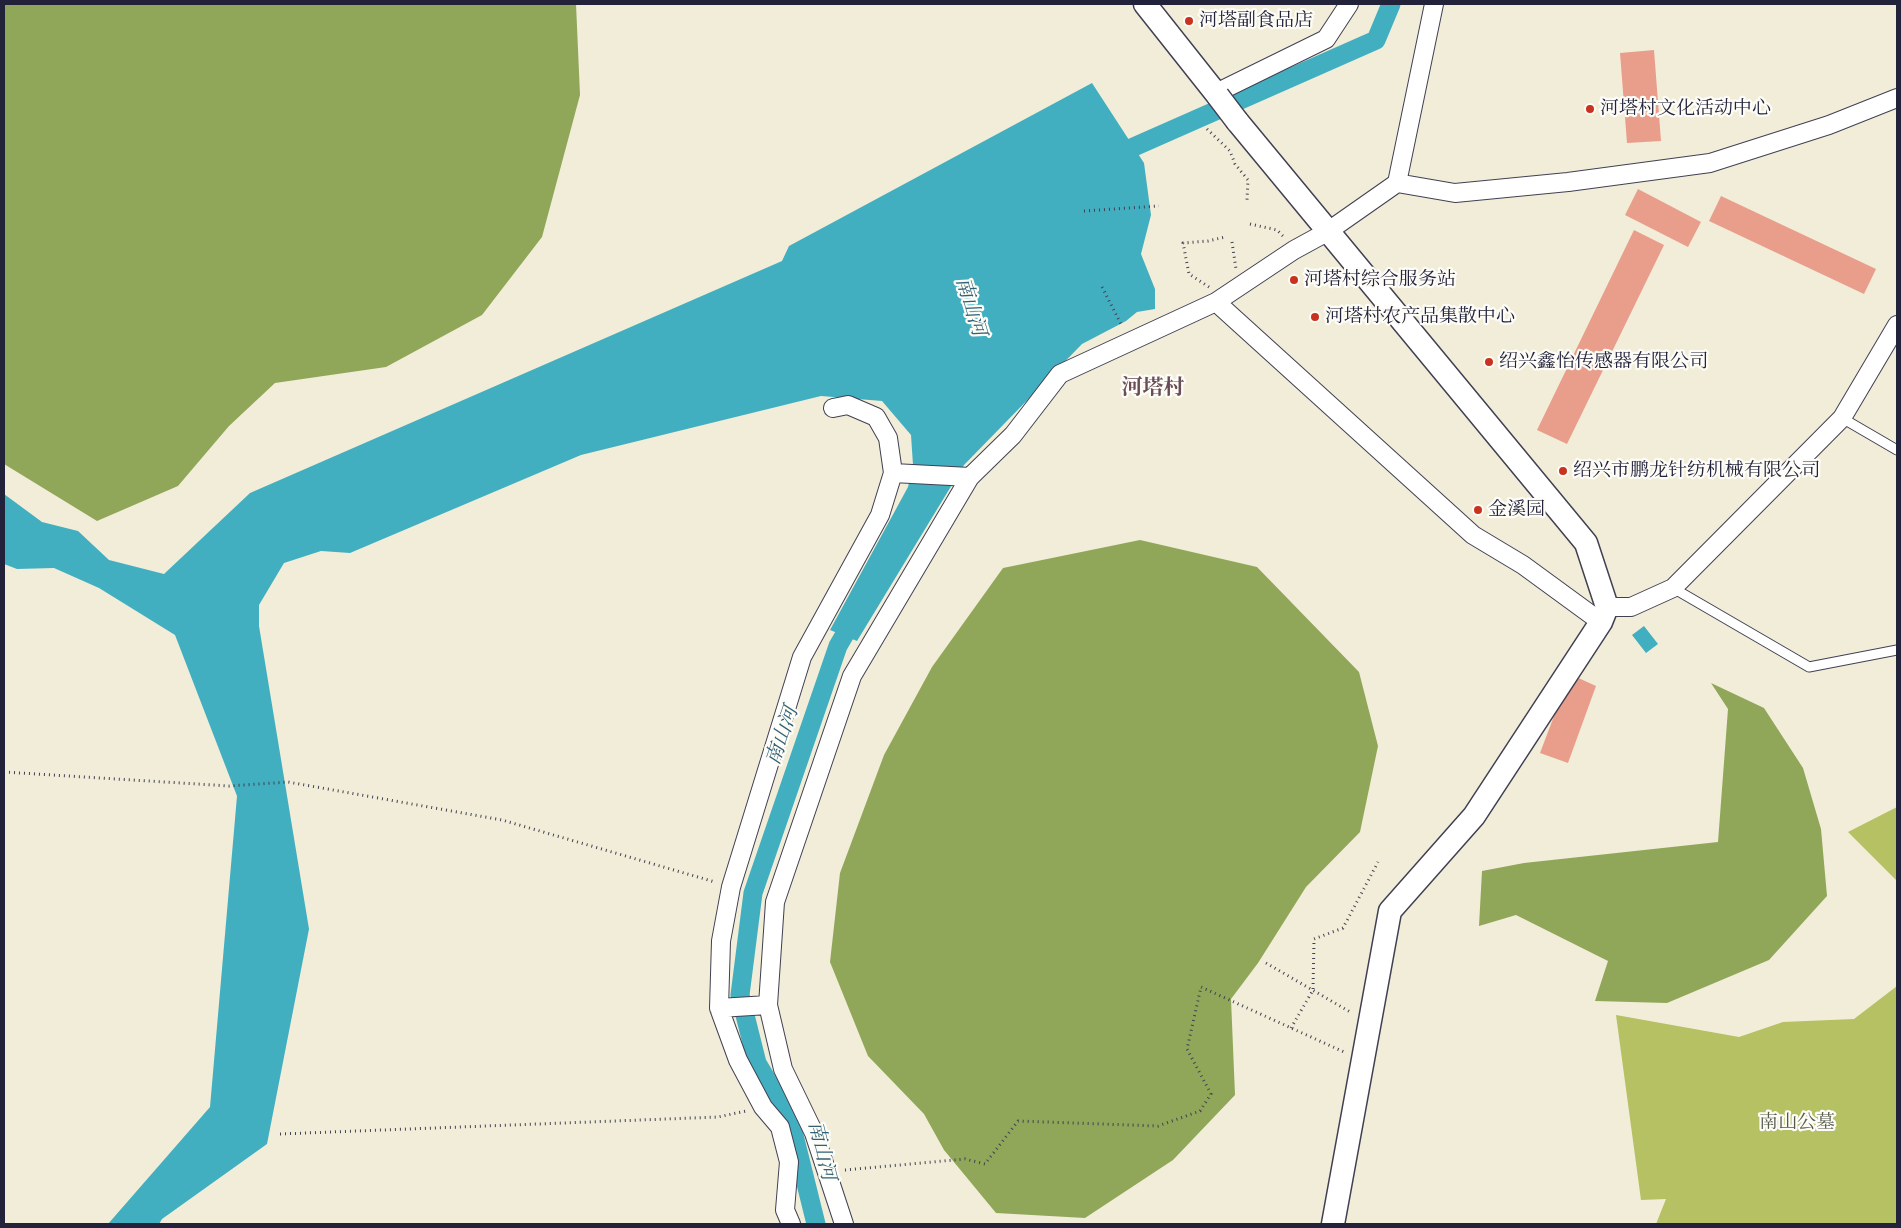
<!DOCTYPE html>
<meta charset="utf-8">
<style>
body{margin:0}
#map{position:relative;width:1901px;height:1228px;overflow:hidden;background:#f2edd8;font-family:"Gentium Book Plus",serif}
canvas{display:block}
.frame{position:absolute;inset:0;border:5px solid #22223b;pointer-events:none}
</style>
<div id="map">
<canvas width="1901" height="1228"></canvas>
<div class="frame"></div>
</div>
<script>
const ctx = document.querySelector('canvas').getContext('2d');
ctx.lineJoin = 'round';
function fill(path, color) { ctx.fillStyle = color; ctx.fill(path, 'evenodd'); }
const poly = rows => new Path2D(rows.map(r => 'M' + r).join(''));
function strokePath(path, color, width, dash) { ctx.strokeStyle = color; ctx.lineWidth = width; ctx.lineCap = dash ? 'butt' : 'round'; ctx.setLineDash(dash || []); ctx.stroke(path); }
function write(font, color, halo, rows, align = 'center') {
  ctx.font = font + ' "Gentium Book Plus","Noto Serif SC",serif'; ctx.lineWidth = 4.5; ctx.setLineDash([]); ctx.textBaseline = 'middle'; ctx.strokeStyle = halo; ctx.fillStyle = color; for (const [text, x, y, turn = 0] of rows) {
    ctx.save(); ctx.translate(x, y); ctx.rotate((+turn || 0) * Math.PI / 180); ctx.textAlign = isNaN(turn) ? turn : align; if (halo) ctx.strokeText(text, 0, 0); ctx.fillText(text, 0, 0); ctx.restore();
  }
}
fill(poly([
 [1897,807,1897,881,1848,832],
 [1897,986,1897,1224,1656,1224,1666,1199,1641,1200,1616,1015,1739,1037,1783,1022,1854,1019]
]), '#b5c163');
fill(poly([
 [4,4,576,4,580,95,542,237,482,315,386,367,275,383,229,426,178,486,97,521,4,464],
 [1140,540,1257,567,1359,672,1378,746,1360,832,1306,887,1258,963,1231,999,1235,1095,1173,1160,1085,1218,996,1213,944,1150,924,1114,868,1056,830,962,840,873,884,755,932,667,1003,568],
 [1711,683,1764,708,1803,768,1821,829,1827,896,1769,960,1667,1003,1595,1001,1608,961,1516,915,1479,926,1482,871,1524,863,1718,842,1728,709]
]), '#90a759');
fill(poly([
 [1092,83,1144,163,1151,215,1141,254,1155,289,1155,309,1137,312,1126,321,1082,344,964,465,857,641,830,630,908,487,913,465,911,435,882,401,821,396,581,455,350,553,321,551,284,563,259,605,259,626,309,929,267,1144,162,1219,159,1224,108,1224,210,1107,237,796,175,635,99,588,54,568,17,569,4,564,4,494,42,522,78,531,109,560,164,574,250,493,782,261,789,246],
 [1644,626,1658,644,1646,653,1632,635]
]), '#42afc0');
strokePath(poly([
 [1111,157,1376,40,1391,4],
 [816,1224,790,1119,757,1063,740,995,753,893,838,646,856,615]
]), '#42afc0', 19);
fill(poly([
 [1654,50,1661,141,1627,143,1620,53],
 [1638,189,1701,222,1688,247,1625,215],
 [1721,196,1876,269,1864,294,1709,221],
 [1634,230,1664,245,1567,444,1537,430],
 [1574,676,1596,686,1568,763,1540,753,1562,695]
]), '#e99e8b');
const service = poly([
 [1842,418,1897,450],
 [1673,588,1809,667,1897,650]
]);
const minor = poly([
 [1216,93,1326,39,1349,4],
 [1397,183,1434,4],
 [1216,302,1473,535,1523,565,1601,622],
 [893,473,970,477],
 [1607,607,1631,607,1673,588,1842,418,1897,325],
 [719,1008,768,1005],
 [791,1224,785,1210,789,1162,780,1127,763,1107,738,1060,719,1008,721,941,731,887,802,657,880,515,893,473,888,438,876,417,848,405,833,408],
 [844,1224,814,1133,783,1069,768,1005,775,902,852,676,970,477,1013,435,1060,374,1216,302,1294,250,1327,232,1397,183,1455,193,1568,182,1710,163,1829,125,1897,98]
]);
const tertiary = poly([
 [1145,4,1218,96],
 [1237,121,1586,543,1607,607,1601,622,1474,816,1390,911,1333,1224]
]);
strokePath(service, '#414053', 11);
strokePath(minor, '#414053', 20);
strokePath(tertiary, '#414053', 25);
strokePath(poly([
 [1207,129,1230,151,1235,164,1248,180,1247,200],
 [1084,211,1159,206],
 [1250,224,1277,230,1284,237],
 [1232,242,1236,269],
 [1102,287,1122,326],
 [1209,287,1189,274,1183,243,1208,241,1225,237],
 [4,772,229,786,288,782,502,820,715,882],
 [1266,963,1352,1013],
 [1291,1028,1313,990,1314,939,1343,928,1378,862],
 [280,1134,718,1117,746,1111],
 [845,1170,965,1159,985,1164,1018,1121,1158,1126,1200,1111,1211,1094,1187,1049,1201,987,1344,1052]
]), '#414053', 3, [1, 4]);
strokePath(service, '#fff', 9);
strokePath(minor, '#fff', 18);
strokePath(tertiary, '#fff', 22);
const tertiaryBridge = poly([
 [1218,96,1237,121]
]);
strokePath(tertiaryBridge, '#414053', 25, []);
strokePath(tertiaryBridge, '#fff', 22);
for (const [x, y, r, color] of [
 [1189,21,5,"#c8321e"],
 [1590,109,5,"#c8321e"],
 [1294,280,5,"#c8321e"],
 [1315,317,5,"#c8321e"],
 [1489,362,5,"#c8321e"],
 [1563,471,5,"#c8321e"],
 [1478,510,5,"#c8321e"]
]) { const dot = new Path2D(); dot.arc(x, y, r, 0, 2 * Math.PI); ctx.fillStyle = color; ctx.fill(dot); strokePath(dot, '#fdfcf7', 2); }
write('19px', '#22223b', '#fdfcf7', [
 ["河塔副食品店",1199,21],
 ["河塔村文化活动中心",1600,109],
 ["河塔村综合服务站",1304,280],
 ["河塔村农产品集散中心",1325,317],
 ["绍兴鑫怡传感器有限公司",1499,362],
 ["绍兴市鹏龙针纺机械有限公司",1573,471],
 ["金溪园",1488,510]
], 'left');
write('19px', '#555a49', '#fdfcf7', [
 ["南山公墓",1797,1123]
]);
write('italic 20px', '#306177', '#fdfcf7', [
 ["南山河",970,307,73],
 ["南山河",783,736,-71],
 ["南山河",821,1151,76]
]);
write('bold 21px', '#684d57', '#fdfcf7', [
 ["河塔村",1153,389]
]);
</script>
